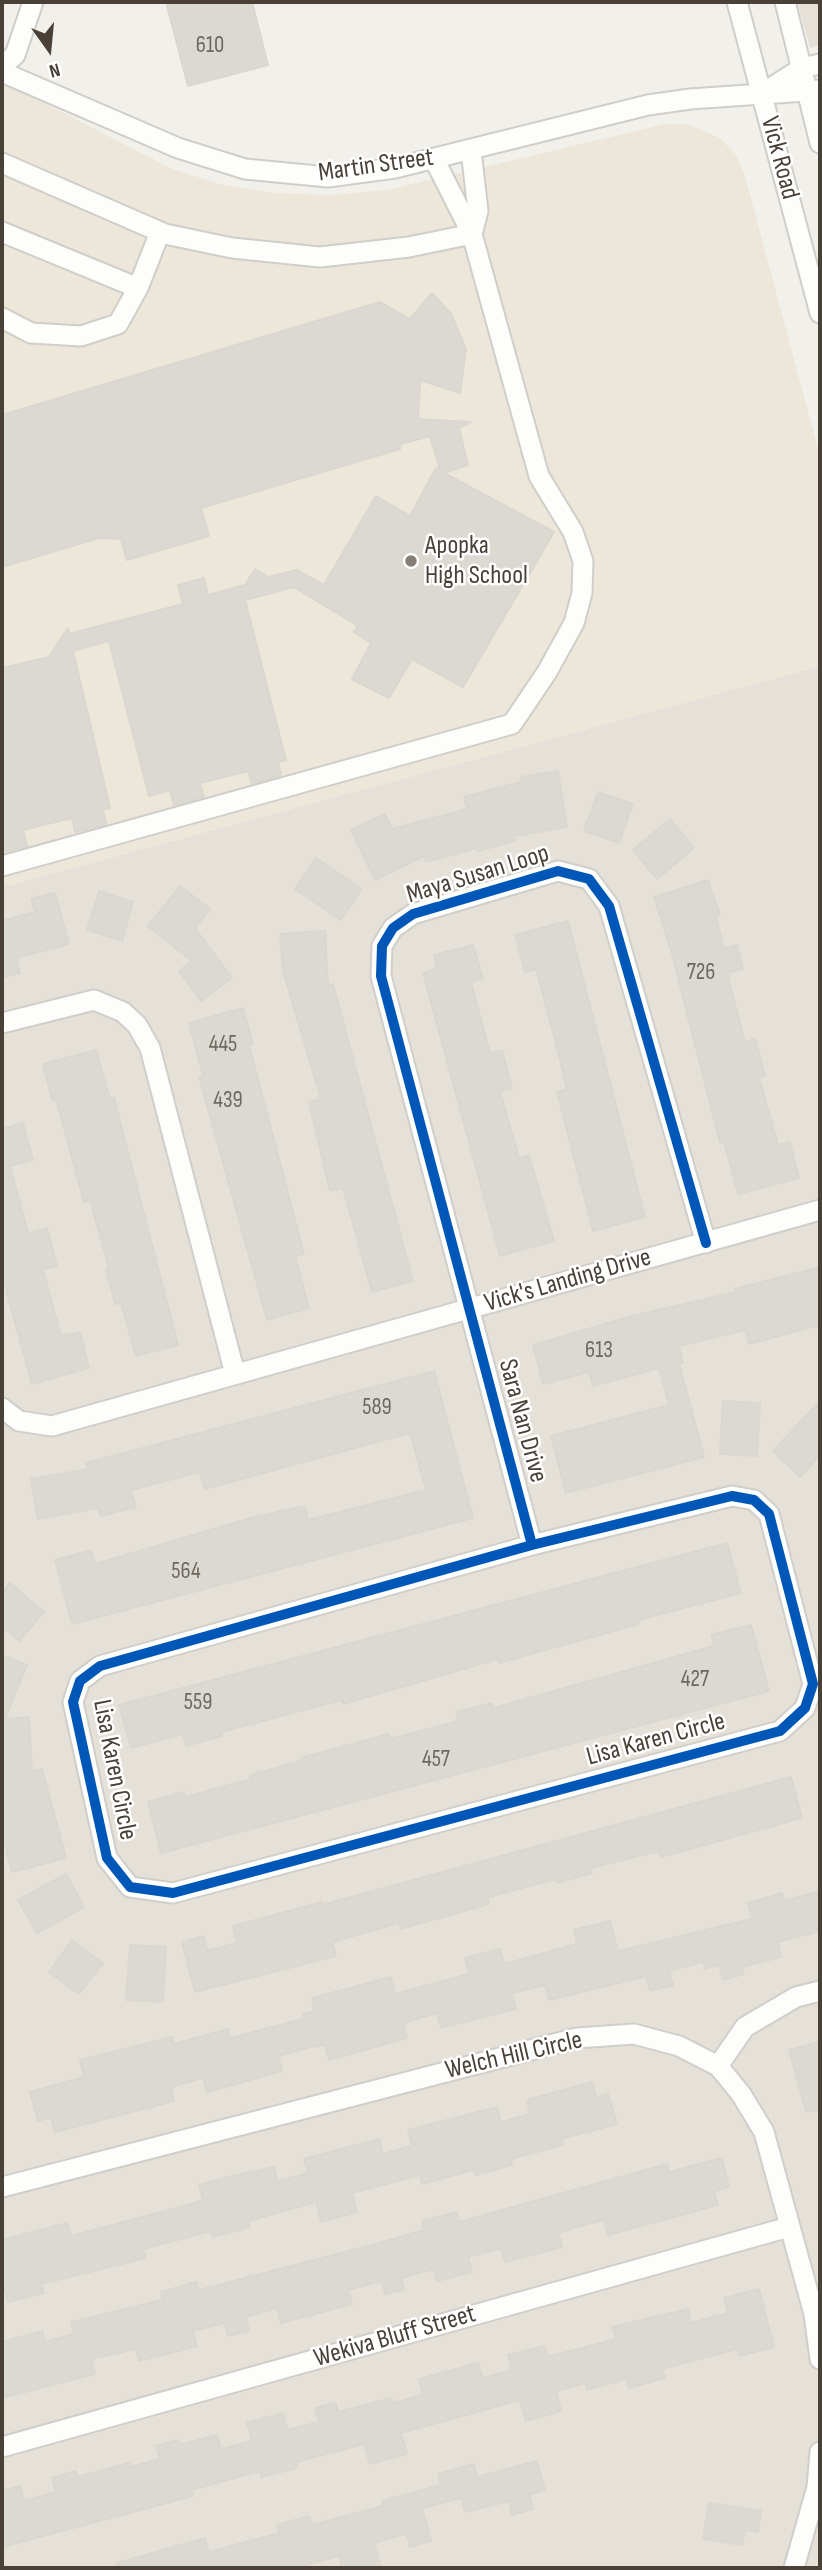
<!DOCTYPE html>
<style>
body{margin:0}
#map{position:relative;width:822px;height:2570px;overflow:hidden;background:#f2f0eb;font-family:"Sofia Sans Condensed",sans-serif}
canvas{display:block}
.frame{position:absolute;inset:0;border:4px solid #494137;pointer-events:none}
.north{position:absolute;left:14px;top:14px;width:70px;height:70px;-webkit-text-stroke:5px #fff;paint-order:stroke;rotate:165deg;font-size:19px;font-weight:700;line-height:28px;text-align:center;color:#494137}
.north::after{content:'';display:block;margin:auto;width:24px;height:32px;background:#494137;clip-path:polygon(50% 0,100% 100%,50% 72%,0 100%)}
</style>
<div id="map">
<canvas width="822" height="2570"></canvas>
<div class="frame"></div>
<div class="north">N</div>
</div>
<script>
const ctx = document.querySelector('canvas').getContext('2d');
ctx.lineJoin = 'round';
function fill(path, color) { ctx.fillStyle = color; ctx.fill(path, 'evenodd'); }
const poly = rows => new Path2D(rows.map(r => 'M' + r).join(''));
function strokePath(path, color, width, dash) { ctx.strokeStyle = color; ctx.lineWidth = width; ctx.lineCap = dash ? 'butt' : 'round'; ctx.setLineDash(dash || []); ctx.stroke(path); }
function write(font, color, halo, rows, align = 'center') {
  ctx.font = font + ' "Sofia Sans Condensed",sans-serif'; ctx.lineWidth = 5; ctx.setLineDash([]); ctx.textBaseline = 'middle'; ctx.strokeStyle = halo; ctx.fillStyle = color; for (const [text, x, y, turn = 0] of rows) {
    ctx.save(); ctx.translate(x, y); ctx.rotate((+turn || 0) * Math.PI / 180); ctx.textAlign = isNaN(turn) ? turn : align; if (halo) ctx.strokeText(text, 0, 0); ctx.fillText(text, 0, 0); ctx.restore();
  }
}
fill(poly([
 [797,2,820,2,820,45,810,48],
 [820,666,820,2568,2,2568,2,887]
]), '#e6e1d8');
fill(poly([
 [2,81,170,168,223,185,275,193,331,195,388,190,665,124,688,124,720,138,736,155,745,176,820,456,820,666,2,887]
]), '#ede7da');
const building = poly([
 [166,2,252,2,268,65,188,86,166,2],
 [432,293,451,314,466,349,460,393,420,380,418,419,471,422,459,428,468,465,444,473,554,532,463,687,412,659,389,698,352,679,371,643,354,632,358,626,294,587,245,600,286,760,278,762,281,775,252,784,248,771,200,783,204,797,174,805,170,790,149,796,109,641,73,651,110,808,103,810,106,824,75,832,72,818,23,830,27,846,2,852,2,668,49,657,68,628,69,634,183,604,178,585,204,578,208,595,245,585,255,569,268,577,297,570,324,585,376,496,410,516,436,468,440,470,430,436,401,444,400,449,201,508,209,536,127,560,121,539,99,538,2,567,2,415,380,302,410,319,432,293],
 [558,771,567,827,514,836,515,841,478,851,477,848,426,862,424,856,375,880,351,830,385,814,392,829,467,809,464,797,521,782,521,777,558,771],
 [598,792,633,804,619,843,584,831,598,792],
 [670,819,694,848,657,879,633,850,670,819],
 [316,858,362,889,341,920,295,889,316,858],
 [708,880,720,915,716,917,724,949,737,945,743,969,727,973,745,1042,755,1039,765,1075,759,1077,778,1145,790,1142,799,1178,738,1194,724,1142,720,1143,671,950,654,897,708,880],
 [180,886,210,909,195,928,232,978,201,1001,179,971,192,961,148,926,180,886],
 [99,891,133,902,122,941,87,930,99,891],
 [55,893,69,944,16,958,20,973,2,977,2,921,35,912,31,899,55,893],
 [568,921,645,1217,593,1231,557,1092,567,1089,554,1036,536,969,525,972,515,935,568,921],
 [325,931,328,985,333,984,413,1281,372,1292,343,1188,330,1191,309,1102,321,1099,283,971,280,934,325,931],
 [473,945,483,979,471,982,490,1053,502,1050,512,1088,500,1091,519,1158,529,1155,554,1241,500,1256,423,973,437,969,434,955,473,945],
 [243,1008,253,1044,249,1045,304,1254,295,1256,309,1308,267,1320,199,1077,203,1075,189,1023,243,1008],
 [96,1050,110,1099,114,1098,178,1345,136,1356,121,1303,115,1304,106,1269,109,1268,90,1200,84,1202,56,1099,52,1100,43,1064,96,1050],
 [23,1123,33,1160,10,1166,28,1233,47,1228,57,1266,43,1270,61,1336,80,1332,89,1368,32,1384,2,1275,2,1129,23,1123],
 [820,1267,820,1325,749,1344,745,1330,679,1346,683,1363,679,1363,704,1457,566,1493,551,1436,669,1405,659,1368,593,1386,589,1372,543,1384,533,1345,632,1316,736,1292,735,1289,820,1267],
 [434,1371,473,1518,72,1624,55,1560,91,1550,95,1564,251,1518,304,1506,308,1520,426,1490,410,1433,205,1489,200,1472,131,1490,136,1507,101,1516,98,1508,38,1519,31,1479,88,1469,86,1463,434,1371],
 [723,1401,760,1403,757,1456,720,1454,723,1401],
 [820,1401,820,1455,800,1477,773,1451,820,1401],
 [727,1543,741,1593,638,1620,639,1624,499,1663,498,1659,343,1704,342,1700,221,1732,222,1736,186,1746,183,1734,131,1748,119,1705,727,1543],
 [10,1583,44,1612,19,1641,2,1626,2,1593,10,1583],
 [751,1625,769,1691,161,1853,148,1802,184,1792,185,1797,251,1779,250,1775,301,1761,301,1758,389,1734,390,1739,458,1721,456,1712,492,1703,493,1708,714,1646,711,1635,751,1625],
 [2,1655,27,1665,5,1719,29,1717,32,1771,42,1769,66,1858,12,1872,2,1835,6,1834,2,1819,2,1655],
 [791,1777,802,1818,661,1857,659,1851,591,1868,592,1873,557,1883,556,1879,488,1897,489,1904,401,1929,399,1923,332,1942,336,1956,195,1992,182,1942,204,1936,207,1951,237,1943,233,1926,322,1902,322,1905,791,1777],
 [66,1874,84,1907,37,1933,18,1900,66,1874],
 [820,1891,820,1931,778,1942,781,1957,742,1967,744,1974,723,1980,719,1965,705,1969,703,1962,669,1971,673,1985,650,1991,646,1976,549,2000,545,1985,512,1993,516,2009,441,2028,437,2013,403,2023,407,2038,329,2060,325,2045,311,2047,278,2056,282,2071,207,2092,203,2078,171,2087,174,2101,55,2132,51,2117,38,2121,30,2092,84,2077,80,2060,172,2037,174,2044,228,2029,230,2038,303,2019,302,2014,315,2011,312,1998,391,1977,395,1994,469,1974,465,1958,500,1949,504,1964,577,1944,574,1930,610,1921,618,1951,752,1919,748,1903,782,1893,784,1901,820,1891],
 [72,1940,103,1963,79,1994,49,1972,72,1940],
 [130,1945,166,1947,163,2002,126,2000,130,1945],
 [820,2042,820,2109,806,2112,789,2050,820,2042],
 [592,2082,596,2097,608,2094,617,2124,561,2139,563,2145,511,2159,512,2165,475,2175,474,2170,422,2184,420,2175,352,2193,357,2212,321,2222,316,2202,248,2221,250,2227,213,2237,211,2231,143,2249,146,2258,41,2284,44,2293,8,2302,2,2279,2,2240,67,2223,71,2236,184,2206,203,2200,199,2185,236,2175,274,2167,278,2181,308,2173,304,2159,379,2139,383,2154,412,2146,408,2130,497,2107,501,2122,530,2114,527,2100,592,2082],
 [722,2158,729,2187,714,2191,718,2205,608,2235,604,2220,573,2228,558,2233,562,2247,505,2262,501,2248,468,2257,472,2272,437,2281,434,2269,401,2278,404,2290,385,2294,382,2281,348,2290,352,2304,281,2323,277,2308,246,2317,249,2331,228,2336,225,2323,193,2331,197,2346,139,2361,136,2349,91,2359,95,2374,2,2398,2,2342,42,2331,45,2342,74,2334,71,2322,163,2300,161,2292,196,2282,199,2290,372,2245,424,2230,422,2221,457,2212,459,2222,667,2164,669,2172,722,2158],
 [759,2289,774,2347,739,2356,737,2349,662,2369,665,2378,629,2388,626,2379,587,2390,585,2383,556,2391,561,2411,526,2421,520,2400,401,2433,407,2454,370,2464,364,2444,296,2462,297,2468,261,2477,260,2471,191,2490,193,2496,2,2547,2,2491,20,2486,24,2501,56,2492,52,2478,76,2471,77,2477,129,2463,130,2467,160,2459,156,2446,178,2440,179,2445,217,2435,221,2449,252,2441,247,2423,283,2413,287,2430,319,2422,315,2408,336,2403,338,2412,391,2398,393,2403,423,2395,419,2379,478,2363,483,2378,512,2370,508,2355,544,2346,547,2357,616,2339,612,2327,688,2309,691,2323,728,2313,724,2298,759,2289],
 [537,2461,545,2490,529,2495,533,2509,512,2515,509,2501,465,2512,461,2498,422,2508,431,2541,410,2547,406,2534,374,2543,381,2568,342,2568,339,2556,305,2565,306,2568,117,2568,117,2563,205,2538,209,2552,279,2533,277,2525,309,2516,312,2525,383,2506,382,2501,441,2485,438,2474,474,2464,477,2477,537,2461],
 [709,2503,761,2511,758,2532,745,2530,742,2545,703,2539,709,2503]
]);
fill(building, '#dcd9d3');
strokePath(building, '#dad7d1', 2);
const minor = poly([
 [737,2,820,313],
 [785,2,820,143],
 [2,66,15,55,33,2],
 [2,72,178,148,245,169,328,177,395,168,648,105,690,99,820,90],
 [763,93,802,68,820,64],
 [471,150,478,211,472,234],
 [2,163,165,234,232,248,320,257,409,247,472,234],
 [2,232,138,288],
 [2,318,31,333,81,336,118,324,138,288,160,232],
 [2,866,512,724,547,672,574,623,582,593,583,561,573,532,539,476,472,234,434,159],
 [2,1023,94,1000,123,1012,137,1025,150,1048,235,1374],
 [2,1408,19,1421,52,1426,820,1210],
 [732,1496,754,1500,769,1514,813,1684,805,1708,780,1731,173,1893,130,1887,107,1858,73,1702,80,1681,100,1666,532,1545,732,1496],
 [532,1545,381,976,382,946,393,928,413,914,558,871,589,879,609,906,706,1243],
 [718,2066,745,2027,796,1997,820,1991],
 [2,2187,577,2038,634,2034,679,2046,718,2066,741,2094,764,2132,814,2314,820,2359],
 [2,2447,789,2227],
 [794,2568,817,2487,820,2452]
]);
strokePath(minor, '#d0cec9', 23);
strokePath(minor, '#fdfdfc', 19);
strokePath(poly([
 [732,1496,754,1500,769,1514,813,1684,805,1708,780,1731,173,1893,130,1887,107,1858,73,1702,80,1681,100,1666,532,1545,732,1496],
 [532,1545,381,976,382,946,393,928,413,914,558,871,589,879,609,906,706,1243]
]), '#0057b8', 10);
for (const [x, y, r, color] of [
 [411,561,7,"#847e76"]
]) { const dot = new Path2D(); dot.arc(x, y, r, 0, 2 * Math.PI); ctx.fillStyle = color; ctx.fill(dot); strokePath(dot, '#fff', 2.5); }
write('23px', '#6e685f', null, [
 ["610",210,46],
 ["726",701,973],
 ["445",223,1045],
 ["439",228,1101],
 ["613",599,1351],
 ["589",377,1408],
 ["564",186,1572],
 ["427",695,1680],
 ["559",198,1703],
 ["457",436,1760]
]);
write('26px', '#494137', '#fff', [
 ["Vick Road",779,158,75],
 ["Martin Street",376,166,-8],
 ["Maya Susan Loop",478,875,-17],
 ["Vick's Landing Drive",568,1281,-16],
 ["Sara Nan Drive",522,1421,75],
 ["Lisa Karen Circle",656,1740,-15],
 ["Lisa Karen Circle",114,1770,79],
 ["Welch Hill Circle",514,2056,-13],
 ["Wekiva Bluff Street",395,2337,-16]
]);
write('26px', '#494137', '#fff', [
 ["Apopka",425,546],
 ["High School",425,576]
], 'left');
</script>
